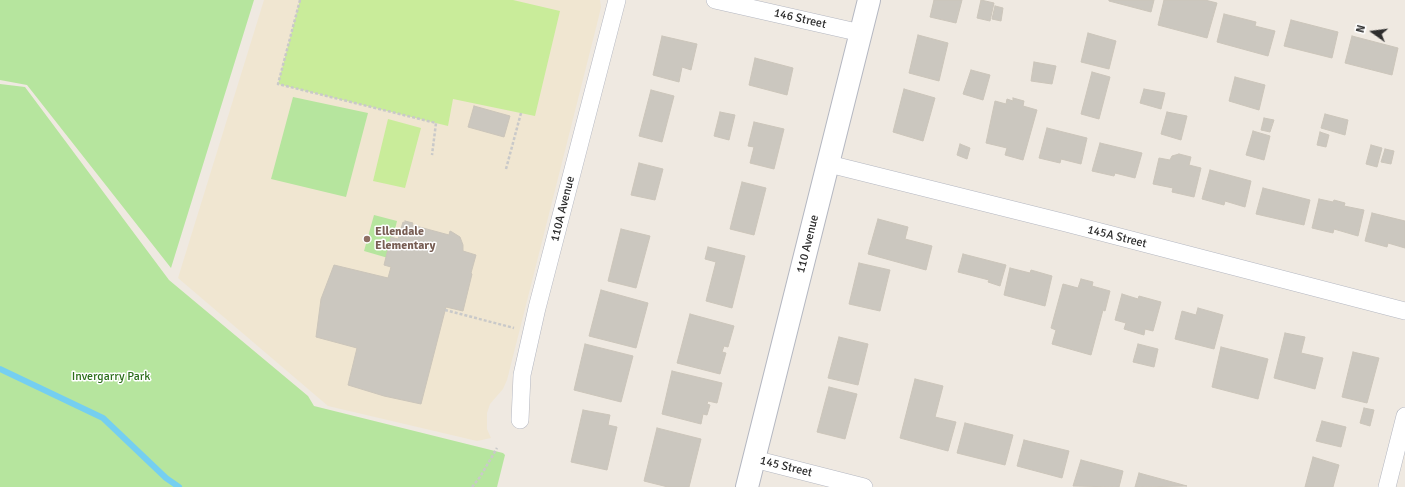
<!DOCTYPE html>
<style>
body{margin:0}
#map{position:relative;width:1405px;height:487px;overflow:hidden;background:#efe9e1;font-family:Signika,sans-serif}
canvas{display:block}
.north{position:absolute;left:1353px;top:12px;width:40px;height:40px;-webkit-text-stroke:3px #fff;paint-order:stroke;rotate:284deg;font-size:11px;font-weight:700;line-height:16px;text-align:center;color:#2e2e2e}
.north::after{content:'';display:block;margin:auto;width:14px;height:18px;background:#2e2e2e;clip-path:polygon(50% 0,100% 100%,50% 72%,0 100%)}
</style>
<div id="map">
<canvas width="1405" height="487"></canvas>
<div class="north">N</div>
</div>
<script>
const ctx = document.querySelector('canvas').getContext('2d');
ctx.lineJoin = 'round';
function fill(path, color) { ctx.fillStyle = color; ctx.fill(path, 'evenodd'); }
const poly = rows => new Path2D(rows.map(r => 'M' + r).join(''));
function strokePath(path, color, width, dash) { ctx.strokeStyle = color; ctx.lineWidth = width; ctx.lineCap = dash ? 'butt' : 'round'; ctx.setLineDash(dash || []); ctx.stroke(path); }
function write(font, color, halo, rows, align = 'center') {
  ctx.font = font + ' Signika,sans-serif'; ctx.lineWidth = 3; ctx.setLineDash([]); ctx.textBaseline = 'middle'; ctx.strokeStyle = halo; ctx.fillStyle = color; for (const [text, x, y, turn = 0] of rows) {
    ctx.save(); ctx.translate(x, y); ctx.rotate((+turn || 0) * Math.PI / 180); ctx.textAlign = isNaN(turn) ? turn : align; if (halo) ctx.strokeText(text, 0, 0); ctx.fillText(text, 0, 0); ctx.restore();
  }
}
fill(poly([
 [264,0,600,0,601,7,599,16,507,380,503,389,490,404,487,413,487,429,491,438,477,441,328,406,178,278]
]), '#f0e6d1');
fill(poly([
 [0,0,254,0,171,268,27,85,0,80],
 [0,84,25,87,169,280,308,396,314,406,503,453,505,455,497,487,0,487],
 [293,97,368,113,346,197,271,179],
 [374,215,397,221,388,258,364,251]
]), '#b6e59e');
fill(poly([
 [300,0,513,0,560,11,535,116,453,99,448,126,278,84],
 [388,119,421,128,405,188,373,181]
]), '#c9ec9a');
strokePath(poly([
 [0,369,103,418,166,478,179,487]
]), '#75cff0', 6);
const building = poly([
 [934,0,962,0,956,23,930,17,934,0],
 [981,0,994,3,990,21,977,18,981,0],
 [1109,0,1154,0,1151,12,1109,1,1109,0],
 [1164,0,1205,0,1217,3,1207,38,1158,25,1164,0],
 [995,6,1003,8,1001,21,992,19,995,6],
 [1224,14,1256,22,1255,26,1275,31,1268,56,1217,42,1224,14],
 [1291,20,1338,32,1332,58,1284,46,1291,20],
 [1088,33,1116,41,1109,69,1081,62,1088,33],
 [918,35,948,43,939,81,909,73,918,35],
 [662,36,697,44,691,70,682,67,679,82,653,75,662,36],
 [1352,36,1398,48,1392,75,1345,63,1352,36],
 [755,58,793,68,787,95,749,85,755,58],
 [1034,62,1056,66,1052,84,1031,81,1034,62],
 [971,70,990,75,983,100,963,94,971,70],
 [1092,72,1110,77,1099,119,1081,114,1092,72],
 [1235,77,1265,85,1259,110,1229,101,1235,77],
 [904,89,935,98,923,141,893,132,904,89],
 [1144,89,1165,93,1161,109,1140,103,1144,89],
 [651,90,674,96,662,142,639,136,651,90],
 [1013,98,1024,101,1023,106,1037,110,1023,160,1005,155,1007,148,986,143,995,101,1006,104,1007,99,1013,101,1013,98],
 [474,106,510,116,504,137,468,127,474,106],
 [720,112,735,115,729,140,714,136,720,112],
 [1167,112,1187,116,1181,140,1161,134,1167,112],
 [1325,114,1348,120,1345,135,1321,128,1325,114],
 [1264,118,1274,120,1270,132,1261,130,1264,118],
 [754,122,784,129,774,169,750,163,754,147,748,146,754,122],
 [1047,128,1087,138,1081,164,1061,159,1060,163,1039,158,1047,128],
 [1253,131,1270,136,1264,160,1246,155,1253,131],
 [1320,132,1329,135,1326,147,1317,145,1320,132],
 [1100,143,1142,153,1135,178,1115,173,1114,176,1092,171,1100,143],
 [960,144,970,148,967,159,957,155,960,144],
 [1371,145,1382,148,1377,167,1366,164,1371,145],
 [1385,149,1394,151,1391,164,1381,162,1385,149],
 [1179,154,1191,157,1189,165,1201,168,1194,197,1172,192,1173,188,1153,184,1159,158,1170,160,1172,156,1179,154],
 [639,163,663,169,655,200,631,195,639,163],
 [1210,170,1251,181,1245,207,1225,201,1224,205,1202,199,1210,170],
 [742,182,766,188,754,235,730,229,742,182],
 [1263,188,1310,200,1304,225,1256,214,1263,188],
 [1319,199,1333,202,1334,200,1345,203,1344,206,1364,210,1358,236,1334,229,1333,233,1312,228,1319,199],
 [1372,213,1405,221,1405,248,1388,243,1387,247,1365,241,1372,213],
 [878,219,908,227,905,239,932,246,926,270,868,254,878,219],
 [405,221,413,223,412,225,449,235,450,231,452,232,460,237,463,245,463,251,476,255,471,273,472,274,463,311,446,307,421,404,384,396,348,385,357,348,316,337,321,299,334,265,388,278,391,267,384,265,391,237,398,239,403,222,405,223,405,221],
 [621,229,650,236,636,288,608,281,621,229],
 [708,247,745,256,732,308,706,301,716,262,705,259,708,247],
 [963,254,1006,265,1000,286,988,282,989,280,958,272,963,254],
 [859,263,890,270,880,311,849,304,859,263],
 [1010,268,1030,273,1031,270,1052,276,1045,306,1004,295,1010,268],
 [1081,279,1093,282,1092,286,1110,291,1105,311,1103,310,1091,355,1052,344,1056,330,1051,328,1063,284,1078,288,1081,279],
 [601,290,648,303,636,348,589,336,601,290],
 [1122,294,1138,299,1139,296,1161,302,1153,331,1145,329,1144,335,1124,329,1126,323,1115,320,1122,294],
 [1198,308,1223,315,1214,349,1175,339,1182,311,1196,315,1198,308],
 [690,314,734,326,728,347,724,346,722,352,726,353,720,374,677,363,690,314],
 [1285,333,1305,337,1301,353,1323,358,1315,389,1274,378,1285,333],
 [839,337,868,344,858,385,828,378,839,337],
 [585,344,633,356,621,402,574,390,585,344],
 [1138,344,1158,349,1154,367,1133,362,1138,344],
 [1221,347,1268,359,1258,399,1212,387,1221,347],
 [1353,352,1379,358,1367,403,1342,397,1353,352],
 [672,371,722,383,717,403,708,401,707,404,710,405,707,415,703,414,701,424,662,414,672,371],
 [915,379,943,386,935,417,956,422,948,451,900,438,915,379],
 [829,387,857,394,845,439,817,432,829,387],
 [1364,408,1374,410,1370,426,1360,423,1364,408],
 [583,410,610,415,608,425,617,427,607,470,571,462,583,410],
 [1322,421,1346,427,1341,447,1316,441,1322,421],
 [965,423,1013,435,1005,465,957,453,965,423],
 [657,428,701,439,689,487,668,487,644,481,657,428],
 [1024,440,1069,451,1062,478,1017,466,1024,440],
 [1313,457,1339,465,1333,487,1305,487,1313,457],
 [1081,460,1123,471,1119,487,1073,486,1081,460],
 [1139,473,1187,486,1135,487,1139,473]
]);
fill(building, '#cbc7bf');
strokePath(building, '#cbc5ba', 1);
const street = poly([
 [715,0,861,33],
 [829,164,1066,223,1405,311],
 [520,420,522,375,537,308,617,0],
 [754,459,864,487],
 [1387,487,1405,416]
]);
const secondary = poly([
 [747,487,869,0]
]);
strokePath(street, '#b4b7c1', 18);
strokePath(secondary, '#b4b7c1', 24);
strokePath(poly([
 [300,0,278,84,436,123,432,155],
 [506,169,521,113],
 [445,310,514,328],
 [472,487,480,477,497,448]
]), '#c9c9c9', 2.5, [3, 2]);
strokePath(street, '#fff', 17);
strokePath(secondary, '#fff', 22);
for (const [x, y, r, color] of [
 [367,239,4,"#8d6e63"]
]) { const dot = new Path2D(); dot.arc(x, y, r, 0, 2 * Math.PI); ctx.fillStyle = color; ctx.fill(dot); strokePath(dot, '#fff', 1.5); }
write('12px', '#2e2e2e', '#fff', [
 ["146 Street",800,19,13],
 ["110A Avenue",563,209,-76],
 ["145A Street",1117,237,14],
 ["110 Avenue",808,244,-76],
 ["145 Street",786,467,14]
]);
write('bold 12px', '#785e54', '#fff', [
 ["Ellendale",375,232],
 ["Elementary",375,246]
], 'left');
write('12px', '#2c6e1b', '#fff', [
 ["Invergarry Park",111,377]
]);
</script>
